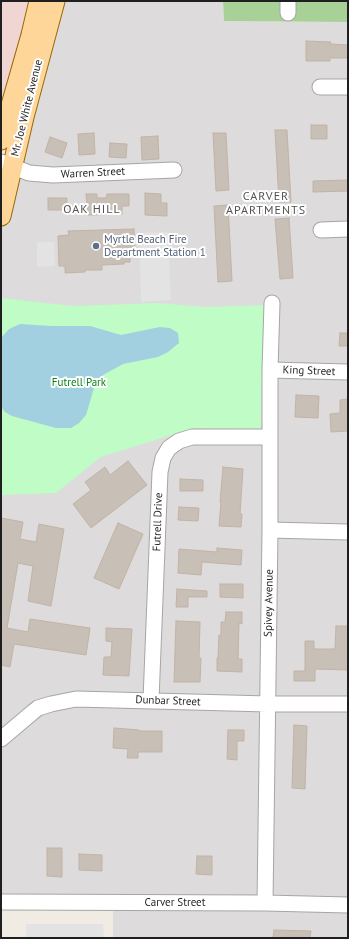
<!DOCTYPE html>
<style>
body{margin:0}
#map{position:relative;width:349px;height:939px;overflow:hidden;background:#f0ece4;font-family:"PT Sans",sans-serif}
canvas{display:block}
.frame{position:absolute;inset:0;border:2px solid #1f1f1f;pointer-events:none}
</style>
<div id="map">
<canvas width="349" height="939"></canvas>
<div class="frame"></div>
</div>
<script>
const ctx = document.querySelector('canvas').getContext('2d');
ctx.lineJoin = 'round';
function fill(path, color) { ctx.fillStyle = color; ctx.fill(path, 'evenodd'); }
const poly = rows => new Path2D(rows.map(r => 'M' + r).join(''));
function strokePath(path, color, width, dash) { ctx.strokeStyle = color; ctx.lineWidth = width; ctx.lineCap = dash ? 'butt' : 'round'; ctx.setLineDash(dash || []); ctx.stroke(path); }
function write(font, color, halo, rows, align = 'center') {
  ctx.font = font + ' "PT Sans",sans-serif'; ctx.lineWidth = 4; ctx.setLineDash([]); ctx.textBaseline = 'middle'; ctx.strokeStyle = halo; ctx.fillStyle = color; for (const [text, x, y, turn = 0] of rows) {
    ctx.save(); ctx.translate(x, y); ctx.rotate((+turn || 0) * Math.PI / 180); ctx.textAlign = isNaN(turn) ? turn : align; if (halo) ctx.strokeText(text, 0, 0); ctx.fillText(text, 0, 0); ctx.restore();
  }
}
fill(poly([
 [62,1,223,1,224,21,348,22,348,938,113,938,113,897,1,902,1,217]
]), '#dddbdb');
fill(poly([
 [1,1,55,1,1,111]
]), '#f1d5d3');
fill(poly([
 [223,1,348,1,348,22,224,21]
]), '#a7d197');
fill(poly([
 [1,298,73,306,157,303,206,307,267,305,268,317,261,394,261,429,194,428,101,457,56,493,1,495]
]), '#bffcc6');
fill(poly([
 [168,232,171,300,141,302,139,233],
 [37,242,54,242,55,266,37,267],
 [26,924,103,924,104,938,26,938]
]), '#e3e3e3');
fill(poly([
 [20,324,51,326,90,326,121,335,160,327,170,328,178,333,179,343,168,352,158,357,123,364,103,375,94,388,86,415,79,423,71,428,56,428,12,416,5,412,1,407,1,338,9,329]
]), '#a3d0e0');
const building = poly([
 [306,41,331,42,330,44,348,45,348,58,330,58,330,61,306,61,306,41],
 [311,125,327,125,327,139,311,139,311,125],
 [275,130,287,130,291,202,279,202,275,130],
 [94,133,95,154,79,155,78,134,94,133],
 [213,133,226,133,229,190,216,191,213,133],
 [158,136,159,159,142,160,141,137,158,136],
 [50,137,67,143,62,158,45,152,50,137],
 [110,143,127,144,126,158,109,157,110,143],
 [348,180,348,191,313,192,313,181,348,180],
 [145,193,161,194,161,203,167,203,167,216,145,215,145,193],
 [86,194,97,194,97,198,106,198,107,194,129,194,129,206,122,206,122,214,88,215,86,194],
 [48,198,67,198,67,210,48,210,48,198],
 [228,205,232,281,218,282,214,206,228,205],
 [289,218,293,278,280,279,275,219,289,218],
 [134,229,135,256,130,256,130,262,124,262,124,264,102,265,102,270,85,270,85,272,65,273,65,266,59,266,58,236,69,235,68,231,134,229],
 [340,333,348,333,348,346,339,346,340,333],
 [296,395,319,396,318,418,295,417,296,395],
 [348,399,348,431,331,432,330,414,340,413,340,400,348,399],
 [128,461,147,485,91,528,73,504,91,490,85,482,105,467,110,475,128,461],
 [223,467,243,469,240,514,242,514,241,527,219,526,221,502,220,502,223,467],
 [180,479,203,480,203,491,180,491,180,479],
 [179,507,199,508,198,521,178,520,179,507],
 [1,518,23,522,20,539,36,542,39,524,64,529,51,606,28,601,33,566,18,563,7,628,28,632,30,619,90,628,86,655,14,644,10,667,1,665,1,518],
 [118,523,143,534,119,589,94,578,118,523],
 [217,548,242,550,241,565,202,562,201,575,178,573,179,549,217,552,217,548],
 [220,584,243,584,243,598,220,597,220,584],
 [177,589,207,591,207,597,188,597,188,607,176,607,177,589],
 [226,612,242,612,242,624,239,623,238,659,242,659,242,672,217,671,217,658,218,658,219,635,221,635,221,622,225,622,226,612],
 [176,621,200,622,199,658,201,658,200,682,174,682,176,621],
 [336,626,348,626,348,670,315,669,315,681,294,681,294,671,305,671,305,641,314,641,314,649,335,649,336,626],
 [106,628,132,629,129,676,103,675,104,657,111,657,112,642,106,641,106,628],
 [294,725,307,726,305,789,292,788,294,725],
 [114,728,139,730,139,731,162,731,162,752,138,752,138,758,127,758,128,749,113,748,114,728],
 [228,730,244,730,244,741,237,741,237,760,227,759,228,730],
 [47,848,62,848,62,877,47,876,47,848],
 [79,854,102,855,102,871,79,870,79,854],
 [197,856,212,856,212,875,196,874,197,856],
 [274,930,311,931,310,938,273,938,274,930]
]);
fill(building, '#c8bfb7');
strokePath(building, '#c2b3a6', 1);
const minor = poly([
 [288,1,288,13],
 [320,87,348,87],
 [1,162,29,173,53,175,174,170],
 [321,230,348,229],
 [270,370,348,372],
 [270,530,348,532],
 [151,700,160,472,163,458,169,448,179,441,192,437,270,437],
 [1,739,33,712,38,708,51,704,76,699,268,704,348,704],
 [1,902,265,903,348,905],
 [265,903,270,530,270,370,272,303]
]);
const major = poly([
 [1,140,31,35,39,1],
 [1,216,24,117,55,1]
]);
strokePath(minor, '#a6a6a6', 17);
strokePath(major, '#996a00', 21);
strokePath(minor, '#fff', 15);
strokePath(major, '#ffd69a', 19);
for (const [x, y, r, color] of [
 [96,246,4,"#5c6f8a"]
]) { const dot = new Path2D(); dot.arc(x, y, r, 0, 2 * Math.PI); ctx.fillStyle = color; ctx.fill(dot); strokePath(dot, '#fff', 1.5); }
write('11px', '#1f1f1f', '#fff', [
 ["Mr. Joe White Avenue",27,108,-76],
 ["Warren Street",93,173,-3],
 ["King Street",309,371,2],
 ["Futrell Drive",158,522,-88],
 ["Spivey Avenue",269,603,-89],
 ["Dunbar Street",168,701,2],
 ["Carver Street",175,903]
]);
write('11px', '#4e5e75', '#fff', [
 ["Myrtle Beach Fire",104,240],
 ["Department Station 1",104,253]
], 'left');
write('11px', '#068314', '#fff', [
 ["Futrell Park",79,383]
]);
ctx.letterSpacing = '1px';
write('12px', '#525252', '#fff', [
 ["CARVER",266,197],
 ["APARTMENTS",266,211],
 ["OAK HILL",92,210]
]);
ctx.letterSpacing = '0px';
</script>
